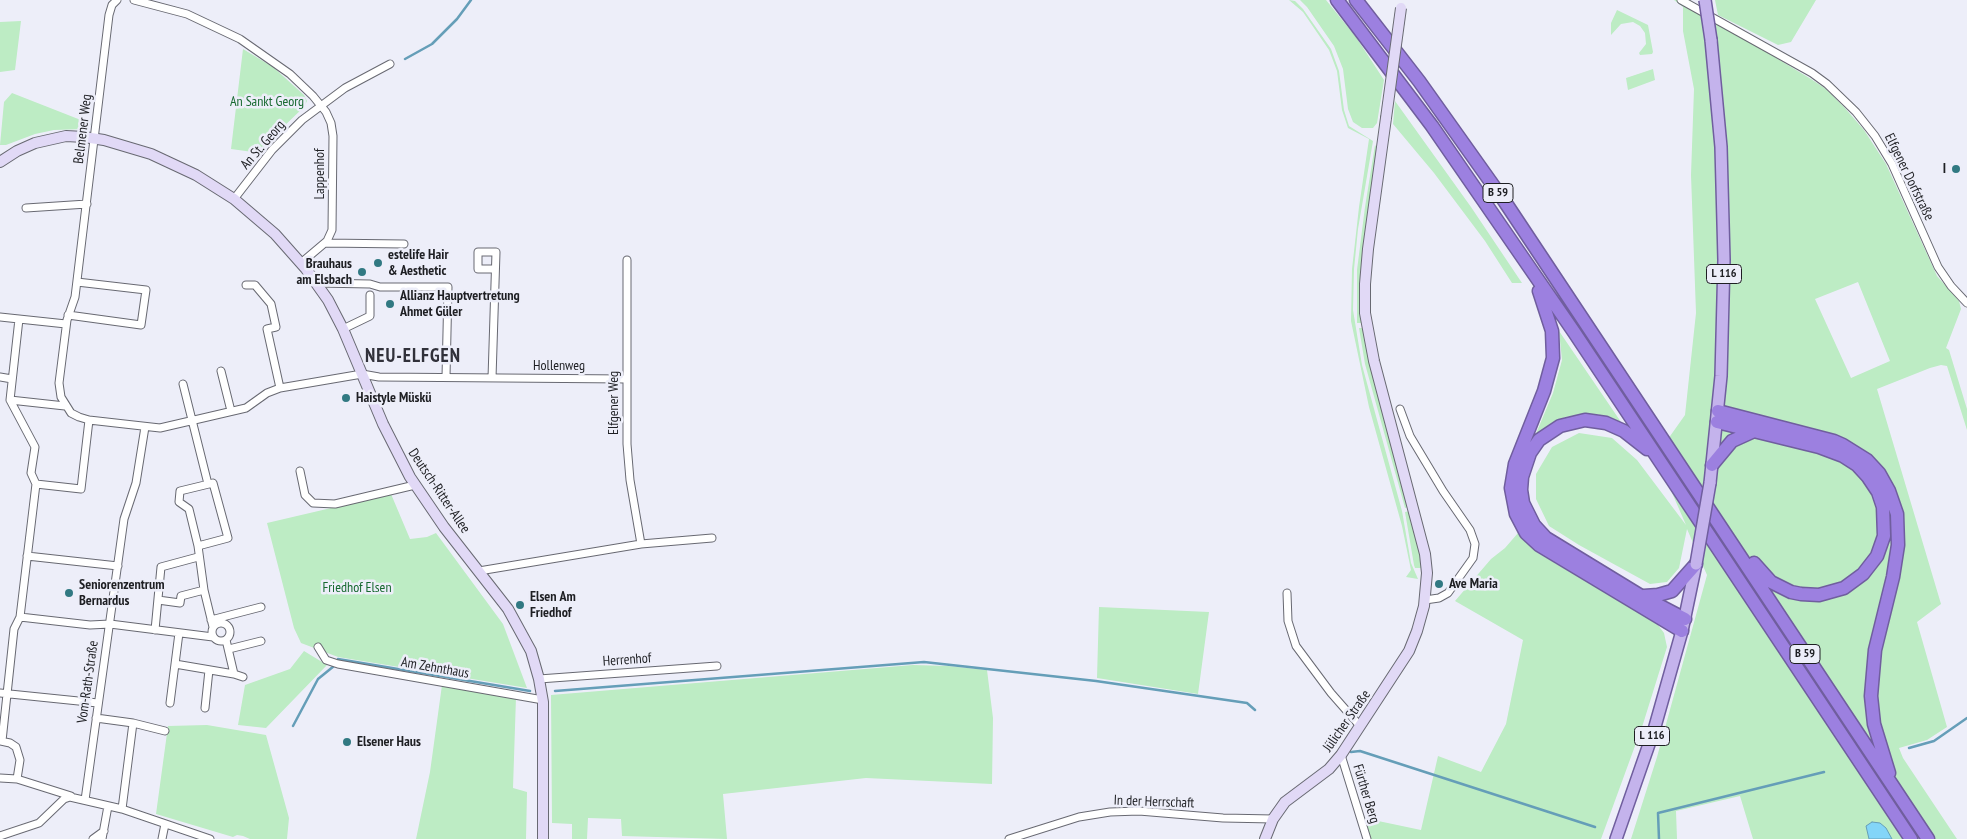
<!DOCTYPE html>
<meta charset="utf-8">
<style>
body{margin:0}
canvas{display:block;background:#edeef9}
</style>
<canvas width="1967" height="839"></canvas>
<script>
const ctx = document.querySelector('canvas').getContext('2d');
ctx.lineJoin = 'round';
function fill(path, color) { ctx.fillStyle = color; ctx.fill(path, 'evenodd'); }
const poly = rows => new Path2D(rows.map(r => 'M' + r).join(''));
function strokePath(path, color, width, dash) { ctx.strokeStyle = color; ctx.lineWidth = width; ctx.lineCap = dash ? 'butt' : 'round'; ctx.setLineDash(dash || []); ctx.stroke(path); }
function write(font, color, halo, rows, align = 'center') {
  ctx.font = font + ' "PT Sans Narrow",sans-serif'; ctx.lineWidth = 5; ctx.setLineDash([]); ctx.textBaseline = 'middle'; ctx.strokeStyle = halo; ctx.fillStyle = color; for (const [text, x, y, turn = 0] of rows) {
    ctx.save(); ctx.translate(x, y); ctx.rotate((+turn || 0) * Math.PI / 180); ctx.textAlign = isNaN(turn) ? turn : align; if (halo) ctx.strokeText(text, 0, 0); ctx.fillText(text, 0, 0); ctx.restore();
  }
}
fill(poly([
 [1289,0,1295,1,1303,9,1331,49,1339,71,1344,110,1349,126,1373,141,1358,229,1354,269,1353,310,1362,365,1402,511,1411,563,1418,579,1406,577,1411,570,1402,526,1369,407,1351,321,1352,269,1359,207,1369,139,1348,128,1342,110,1337,71,1329,50,1303,12],
 [1300,0,1326,0,1356,37,1384,80,1377,123,1373,128,1362,128,1353,122,1348,109,1343,69,1334,46,1307,7],
 [1674,0,1680,0,1811,79,1826,89,1844,107,1864,130,1886,164,1937,276,1959,301,1961,309,1946,348,1949,350,1967,409,1967,430,1947,366,1941,365,1930,368,1877,389,1941,604,1917,622,1947,727,1927,740,1899,748,1903,758,1957,839,1753,839,1740,796,1676,811,1677,839,1631,839,1657,757,1707,575,1687,529,1679,568,1667,582,1650,584,1579,545,1549,526,1536,499,1536,474,1552,447,1579,433,1612,438,1637,460,1686,525,1656,456,1685,415,1696,313,1691,175,1694,89,1683,31,1683,7],
 [1858,282,1890,361,1851,378,1815,299],
 [1715,0,1816,0,1791,42,1778,45,1718,15],
 [1617,10,1648,25,1653,52,1652,54,1640,55,1639,53,1646,44,1645,33,1640,26,1633,22,1621,24,1611,35,1611,23],
 [21,21,15,70,0,72,0,22],
 [243,49,273,67,304,95,307,101,304,107,280,130,260,153,231,149],
 [1653,69,1655,80,1628,90,1626,78],
 [12,93,91,124,85,129,54,130,35,134,6,145,0,145,4,102],
 [1395,101,1471,207,1522,283,1512,283,1485,241,1434,173,1393,124],
 [1375,145,1377,148,1361,271,1362,323,1357,323,1357,270,1365,207],
 [1359,328,1363,328,1369,362,1408,507,1405,508,1365,364],
 [1559,331,1621,422,1597,414,1565,417,1535,436,1553,393,1562,360],
 [391,494,410,539,427,537,436,533,503,624,527,688,338,657,301,643,294,628,267,523],
 [1410,511,1417,539,1421,568,1415,568,1414,565,1405,512],
 [1518,533,1538,553,1640,613,1658,625,1664,633,1667,647,1643,724,1601,839,1370,839,1364,818,1421,830,1438,756,1481,772,1506,724,1523,640,1455,601,1491,559,1505,548],
 [1099,607,1209,612,1198,694,1097,678],
 [304,651,327,665,266,728,238,725,245,685,290,669],
 [913,665,948,666,987,670,993,718,992,784,866,778,723,794,727,839,622,836,621,819,588,818,587,839,572,839,572,824,552,823,551,695],
 [442,685,516,697,513,788,527,792,526,839,416,839,430,772],
 [207,725,266,735,289,818,287,839,250,839,243,836,237,835,233,837,156,814,168,726]
]), '#bdecc4');
const water = poly([
 [1872,822,1880,823,1886,828,1892,839,1869,839,1866,826,1872,822]
]);
fill(water, '#83d5f8');
strokePath(water, '#659eb8', 1);
strokePath(poly([
 [405,59,432,44,457,19,471,0],
 [338,659,530,691],
 [555,691,924,662,1096,681,1247,703,1255,710],
 [293,726,318,679,334,666],
 [1909,748,1934,741,1967,718],
 [1351,752,1360,751,1595,827],
 [1659,839,1658,813,1824,772]
]), '#659eb8', 2.5);
const street = poly([
 [117,0,112,5,109,15,75,297,67,320,59,383,61,397,71,413,79,417,89,420,160,428,246,408,267,393,280,388,362,374,379,377,626,379],
 [134,0,187,14,240,39,290,74,313,96,326,112,331,123,333,136,332,230,327,241,301,263],
 [1681,0,1812,73,1827,84,1856,112,1875,136,1892,164,1938,267,1951,286,1967,303],
 [234,199,272,150,302,120,345,88,390,64],
 [26,208,87,204],
 [325,243,404,244],
 [627,260,627,444,630,480,641,544],
 [317,283,370,284,380,287,448,287,446,377],
 [246,285,255,285,271,304,276,327,267,329,280,388],
 [68,315,141,325,146,290,77,282],
 [0,317,19,319],
 [343,329,370,316,370,295],
 [221,371,231,411],
 [0,377,12,379],
 [492,378,496,252,478,252,478,269,495,269],
 [183,384,208,484],
 [10,400,19,319,66,324],
 [65,406,10,400,35,447,31,473,36,484,20,617,90,625,110,624,213,637],
 [1400,409,1410,436,1443,491,1470,530,1475,544,1473,558,1448,593,1439,598,1425,600],
 [300,471,305,495,313,503,335,504,415,485],
 [36,484,81,489,89,420],
 [198,546,228,538,213,483,180,491,179,502,189,509,198,546,204,590,213,627],
 [27,556,118,566],
 [479,571,641,544,712,538],
 [1287,593,1288,621,1296,646,1331,693,1360,726],
 [158,600,180,603,181,596,204,590],
 [211,620,261,607],
 '212 632a9 9 0 1 1 18 0a9 9 0 1 1-18 0Z',
 [155,630,161,567,198,557],
 [226,640,234,674],
 [318,647,326,660,338,664,543,700],
 [229,649,261,641],
 [175,664,234,674,243,677],
 [539,679,717,666],
 [0,693,98,703],
 [170,703,179,633],
 [205,708,209,670],
 [96,718,133,723,165,731],
 [0,741,10,743,16,747,20,760,17,779,0,778],
 [2,741,14,629,20,617],
 [1341,755,1367,839],
 [17,779,71,796],
 [85,800,124,519,136,483,145,427],
 [122,809,133,723],
 [0,836,39,823,64,799,70,797,122,809,210,839],
 [93,839,104,831],
 [102,839,108,806],
 [162,839,165,824],
 [1009,839,1079,817,1110,812,1139,811,1223,818,1273,819]
]);
const secondary = poly([
 [0,162,17,151,35,143,66,136,84,137,104,140,151,154,196,175,234,199,275,234,306,269,328,300,343,329,383,424,410,477,444,527,508,609,531,651,539,679,543,702,543,839],
 [1265,839,1273,819,1285,802,1329,769,1341,755,1409,651,1417,631,1424,606,1427,573,1425,554,1374,361,1365,313,1365,284,1368,249,1386,118]
]);
const primary = poly([
 [1710,483,1721,376,1724,260,1721,147,1711,40],
 [1616,839,1654,730,1682,631,1696,564]
]);
const highway = poly([
 [1337,0,1432,126,1574,332,1911,839],
 [1356,0,1419,81,1505,202,1928,839],
 [1539,291,1552,331,1553,358,1544,391,1515,464,1511,488,1516,514,1526,533,1539,545,1682,631],
 [1718,411,1834,441,1843,445,1867,460,1879,473,1889,491,1897,514,1898,545,1893,577,1875,650,1871,696,1874,724,1889,773],
 [1717,422,1819,447,1843,456,1857,465,1868,477,1878,492,1883,507,1884,536,1877,556,1863,574,1844,588,1819,595,1801,594,1791,592,1771,582,1754,563],
 [1647,449,1624,431,1606,423,1585,420,1560,426,1539,440,1530,453,1522,477,1521,490,1523,503,1534,525,1546,538,1641,596,1685,619],
 [1712,465,1732,441,1754,431],
 [1644,596,1658,595,1672,591,1696,564]
]);
strokePath(street, '#686972', 9);
strokePath(secondary, '#686972', 12);
strokePath(primary, '#705e9e', 14);
strokePath(highway, '#705e9e', 15);
strokePath(street, '#fff', 7);
strokePath(secondary, '#e1d9f6', 10);
strokePath(primary, '#c4b3ec', 11);
strokePath(highway, '#9c80e0', 12);
const secondaryBridge = poly([
 [1386,118,1401,8]
]);
const primaryBridge = poly([
 [1705,0,1711,40],
 [1696,564,1710,483]
]);
strokePath(secondaryBridge, '#686972', 12, []);
strokePath(primaryBridge, '#705e9e', 14, []);
strokePath(secondaryBridge, '#e1d9f6', 10);
strokePath(primaryBridge, '#c4b3ec', 11);
for (const [x, y, r, color] of [
 [1956,169,5,"#317982"],
 [378,263,5,"#317982"],
 [362,272,5,"#317982"],
 [390,304,5,"#317982"],
 [346,398,5,"#317982"],
 [1439,584,5,"#317982"],
 [69,593,5,"#317982"],
 [520,605,5,"#317982"],
 [347,742,5,"#317982"]
]) { const dot = new Path2D(); dot.arc(x, y, r, 0, 2 * Math.PI); ctx.fillStyle = color; ctx.fill(dot); strokePath(dot, '#edeef9', 2); }
for (const [x, y, w] of [
 [1498,193,30],
 [1724,274,35],
 [1805,654,30],
 [1652,736,35]
]) { const box = new Path2D(); box.roundRect(x - w / 2, y - 9.5, w, 19, 4); ctx.fillStyle = '#edeef9'; ctx.fill(box); strokePath(box, '#1e1f23', 1); }
write('bold 12px', '#1e1f23', null, [
 ["B 59",1498,193],
 ["L 116",1724,274],
 ["B 59",1805,654],
 ["L 116",1652,736]
]);
write('14px', '#176930', '#edeef9', [
 ["An Sankt Georg",267,102],
 ["Friedhof Elsen",357,588]
]);
write('14px', '#1e1f23', '#edeef9', [
 ["Belmener Weg",83,129,-83],
 ["An St. Georg",263,145,-49],
 ["Lappenhof",320,174,-90],
 ["Elfgener Dorfstraße",1909,177,64],
 ["Hollenweg",559,366],
 ["Elfgener Weg",614,403,-90],
 ["Deutsch-Ritter-Allee",439,491,56],
 ["Herrenhof",627,660,-4],
 ["Am Zehnthaus",435,668,10],
 ["Vom-Rath-Straße",88,682,-82],
 ["Jülicher Straße",1347,721,-55],
 ["Fürther Berg",1366,794,73],
 ["In der Herrschaft",1154,802,2]
]);
write('bold 14px', '#1e1f23', '#edeef9', [
 ["I",1946,169,"right"],
 ["estelife Hair",388,255],
 ["& Aesthetic",388,271],
 ["Brauhaus",352,264,"right"],
 ["am Elsbach",352,280,"right"],
 ["Allianz Hauptvertretung",400,296],
 ["Ahmet Güler",400,312],
 ["Haistyle Müskü",356,398],
 ["Ave Maria",1449,584],
 ["Seniorenzentrum",79,585],
 ["Bernardus",79,601],
 ["Elsen Am",530,597],
 ["Friedhof",530,613],
 ["Elsener Haus",357,742]
], 'left');
ctx.letterSpacing = '1px';
write('bold 19px', '#31313a', '#edeef9', [
 ["NEU-ELFGEN",413,357]
]);
ctx.letterSpacing = '0px';
</script>
